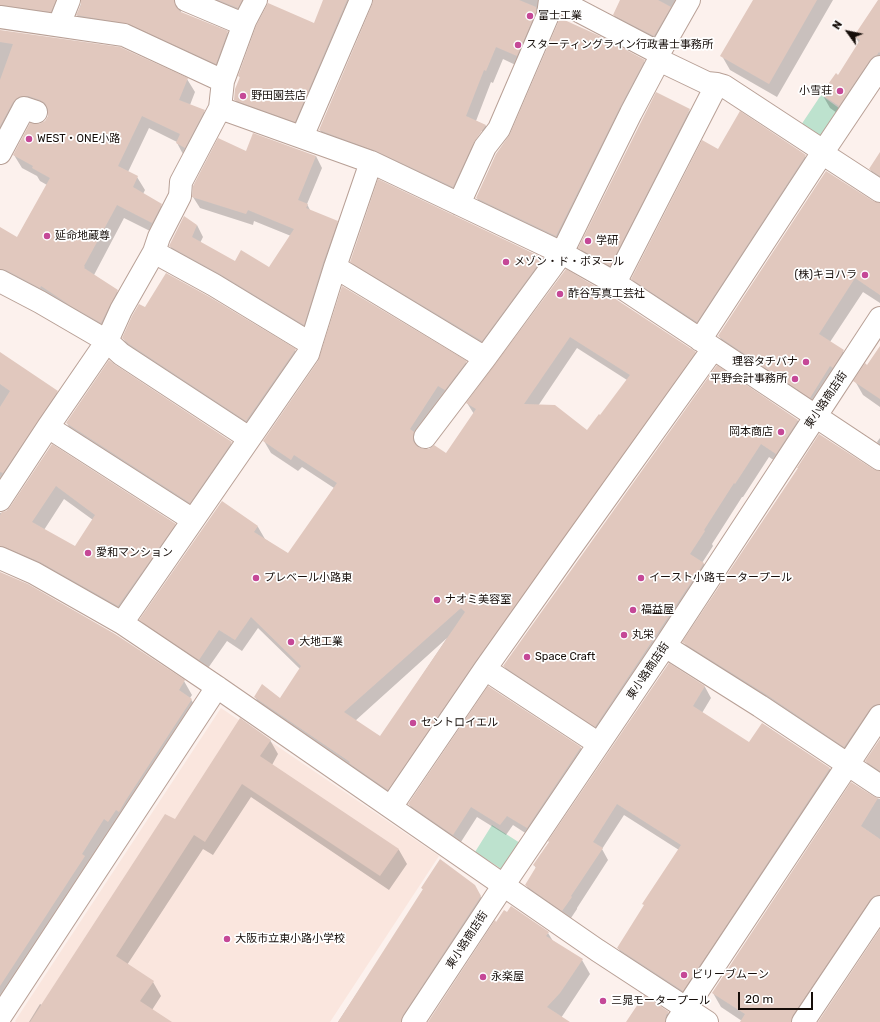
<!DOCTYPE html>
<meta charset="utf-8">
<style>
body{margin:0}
#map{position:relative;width:880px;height:1022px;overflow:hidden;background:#fcf1ed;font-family:Rubik,sans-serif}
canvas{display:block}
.north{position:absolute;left:828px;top:12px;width:40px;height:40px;-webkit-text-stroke:3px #fff;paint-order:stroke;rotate:303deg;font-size:11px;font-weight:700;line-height:16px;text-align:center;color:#150d09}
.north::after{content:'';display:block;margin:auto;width:14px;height:18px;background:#150d09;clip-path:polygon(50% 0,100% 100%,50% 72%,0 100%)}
.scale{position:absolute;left:738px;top:992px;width:75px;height:18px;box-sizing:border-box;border:2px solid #150d09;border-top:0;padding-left:5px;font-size:12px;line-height:14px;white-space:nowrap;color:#150d09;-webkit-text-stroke:3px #fff;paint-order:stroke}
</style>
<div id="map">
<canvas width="880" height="1022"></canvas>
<div class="north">N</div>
<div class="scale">20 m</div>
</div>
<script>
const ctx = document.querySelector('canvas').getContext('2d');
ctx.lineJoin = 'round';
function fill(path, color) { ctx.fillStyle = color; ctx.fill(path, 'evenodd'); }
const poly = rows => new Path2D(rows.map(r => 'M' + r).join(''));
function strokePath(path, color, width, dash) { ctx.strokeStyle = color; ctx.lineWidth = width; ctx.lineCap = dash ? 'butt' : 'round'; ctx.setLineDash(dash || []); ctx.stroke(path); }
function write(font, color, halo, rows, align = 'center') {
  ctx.font = font + ' Rubik,"Noto Sans JP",sans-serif'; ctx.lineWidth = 3.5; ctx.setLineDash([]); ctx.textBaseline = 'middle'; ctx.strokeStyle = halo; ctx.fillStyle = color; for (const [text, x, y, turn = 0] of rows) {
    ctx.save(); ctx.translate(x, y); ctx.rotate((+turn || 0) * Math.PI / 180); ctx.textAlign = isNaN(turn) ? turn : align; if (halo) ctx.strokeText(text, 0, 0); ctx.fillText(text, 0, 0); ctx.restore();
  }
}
fill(poly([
 [221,708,439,856,330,1022,16,1022,15,1021]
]), '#fae6de');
fill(poly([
 [821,95,843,111,821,143,799,128],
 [492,825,520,843,503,870,475,852]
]), '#bde2ce');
fill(poly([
 [0,0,256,0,245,21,181,9,181,13,227,32,235,45,223,76,85,28,77,15,82,1,75,1,58,25,0,21],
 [324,0,551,0,524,69,503,59,493,83,491,82,476,121,486,126,493,139,460,200,327,143,320,130,374,1,367,1,303,134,242,113,235,99,240,78,239,76,314,25],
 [480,131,483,131,472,146],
 [621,0,693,0,662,50,622,29,614,15],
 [754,0,833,0,777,97,730,70,722,56],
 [879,0,880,0,880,72,847,120,830,108,822,94,839,76,859,43,855,36],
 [0,31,187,79,195,92,190,105,204,111,212,124,184,156,177,143,177,142,149,128,128,172,137,177,145,190,143,194,161,205,169,218,160,236,124,218,94,275,117,291,125,304,109,336,0,284,0,228,17,238,47,185,40,181,37,176,22,168,14,155,39,125,45,122,49,117,49,113,36,109,0,153],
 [644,61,649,69,561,244,481,206,477,198],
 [690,110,695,118,615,274,585,257,580,248],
 [719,151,805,156,812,167,703,333,639,290,632,279],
 [246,153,316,156,322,168,307,204,311,212,337,222,343,233,310,335,177,257,170,246,197,225,203,237,200,243,235,262,269,268,291,236,254,221,253,225,200,208,193,197],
 [880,154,880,184,878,183,870,169],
 [873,203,880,204,880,303,863,292,830,342,843,351,851,365,818,411,727,350,719,336],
 [542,259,549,271,489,353,358,274,351,261],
 [566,271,695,352,702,364,395,801,262,709,255,697,280,699,300,669,258,628,242,651,227,641,206,671,148,632,141,620,222,502,258,527,265,539,288,555,334,488,302,467,298,471,271,453,264,441,466,362,473,374,420,445,419,449,446,455,474,414,467,403],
 [577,348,627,380,601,416,588,431,538,406],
 [447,638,381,737,355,721],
 [207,297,295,350,302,363,254,433,131,351,123,338,145,309],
 [880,348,880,407,863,395,855,381,868,366],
 [0,353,57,392,65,406,0,503],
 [717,367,798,421,806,435,784,467,769,457,743,497,742,497,712,544,713,546,702,563,704,564,712,578,604,740,512,680,504,666],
 [67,423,231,443,238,454,197,514,73,435],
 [880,438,880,446,877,442],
 [52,446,175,524,183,538,126,620,0,562,0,513,6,512,11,508],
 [64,499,93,520,75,548,44,530],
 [873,470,880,472,880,721,853,761,692,656,684,642],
 [0,573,184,681,192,695,190,698,200,713,0,1016],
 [669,664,705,687,711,698,702,713,750,744,763,724,830,769,836,780,689,1002,625,959,618,948,679,850,624,815,602,849,608,860,577,908,577,909,569,921,532,896,526,885,536,868,534,865],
 [489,688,581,748,587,759,533,838,513,825,506,835,477,817,459,845,415,815,409,804],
 [270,740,278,754,272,765,399,850,407,864,389,890,251,797,213,855,203,849,127,965,153,982,161,996,152,1010,170,1022,29,1022,40,1004,42,1005,175,820],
 [880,740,880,779,874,775,866,761],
 [873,797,880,799,880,912,805,1022,741,1022,742,1021,721,1007,713,993],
 [474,886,489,911,415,1022,338,1022,424,891,422,888],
 [548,933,553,941,582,960,590,974,561,1018,568,1022,429,1022],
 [668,1013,673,1022,628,1022]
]), '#0003');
fill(poly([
 [0,0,56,0,51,12,0,5],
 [81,0,174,0,176,7,181,12,228,31,216,64,129,24,76,15,81,5],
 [218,0,242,0,238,8],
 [323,0,347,0,295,122,234,100,235,89,240,77,238,76,256,26,268,3,314,23],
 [373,0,519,0,536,7,536,12,517,56,496,47,486,71,484,70,466,116,486,125,474,142,453,187,376,151,319,130,372,5],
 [620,0,658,0,671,7,654,36,613,15],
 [753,0,817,0,769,84,720,56],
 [878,0,880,0,880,53,879,52,877,55,874,56,870,60,839,106,821,94,836,73,838,75,860,40,854,36],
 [560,18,602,37,645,60,620,107,556,236,476,198,496,154,510,134],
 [0,30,120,47,188,78,179,100,205,110,185,148,176,143,180,134,142,116,118,166,138,176,133,187,162,204,152,223,117,205,84,266,85,267,84,268,118,290,110,305,101,323,71,306,41,286,40,288,6,270,0,269,0,227,17,237,50,178,32,168,33,166,13,155,30,123,39,124,45,121,48,116,48,109,45,103,40,100,28,96,23,96,17,98,13,102,0,126,0,80,13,44,0,42],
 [656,92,690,109,610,266,578,248],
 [740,111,806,155,697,322,631,279,702,140,718,149],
 [253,133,316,156,298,200,308,204,306,208,338,221,323,263,304,325,220,274,169,246,184,216,197,225,192,237,235,261,241,250,269,267,294,229,248,210,246,214,192,197,193,186,218,138,246,151],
 [880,152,880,176,869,169],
 [826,171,873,201,880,203,880,295,855,278,819,334,844,350,833,368,830,366,810,398,718,336],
 [378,179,543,258,482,341,350,262],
 [566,269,608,294,696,352,475,662,388,790,349,763,350,762,254,697,262,684,280,698,301,666,251,617,235,640,219,630,199,660,139,620,222,501,258,526,254,532,288,553,337,483,294,455,291,460,263,441,318,361,342,286,467,361,445,390,438,386,410,429,414,432,413,436,413,441,418,447,424,449,429,449,434,445,446,453,476,409,466,403],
 [570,337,630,375,600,415,599,414,587,430,555,405,524,404],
 [461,608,465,612,380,736,344,712],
 [166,273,208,296,296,349,246,421,129,344,122,338,132,316,139,304,145,307],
 [880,346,880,399,853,381,865,363,867,365],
 [0,352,58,391,3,473,0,472,0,407,10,391,0,384],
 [109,360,114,364,232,442,190,503,66,423],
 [717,365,798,420,776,454,761,444,735,484,734,483,704,530,705,531,690,554,704,563,595,727,503,666],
 [819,434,873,469,880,471,880,704,874,705,870,709,844,747,767,695,682,642,798,468,797,468],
 [52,444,176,524,118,606,40,562,5,547,0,546,0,515,2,512,6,511,10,507],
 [56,486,95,515,75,546,32,522],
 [0,572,28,584,115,634,185,680,179,690,192,699,126,800,119,812,116,810,108,822,104,819,82,854,85,856,0,986],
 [669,663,705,686,693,706,749,742,762,723,830,768,683,991,617,948,644,905,642,904,681,845,617,804,593,842,603,848,571,896,572,897,562,911,525,885,536,867,533,865,549,842,548,841],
 [488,686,581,747,527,828,507,816,500,825,471,807,453,835,408,804],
 [240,718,271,740,260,756,399,849,380,876,242,784,205,842,194,835,116,956,154,981,140,1001,172,1022,30,1022,165,814,175,819],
 [880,739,880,771,865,761],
 [851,782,873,796,878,798,861,826,880,839,880,895,874,896,870,900,793,1015,791,1022,740,1022,745,1014,712,993],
 [440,859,475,885,481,896,403,1015,401,1022,338,1022,423,889,421,888],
 [511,906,549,932,546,936,583,959,560,993,547,1007,570,1022,428,1022,495,920,496,922,504,910,507,912],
 [880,929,880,1022,818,1022],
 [644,995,669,1012,666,1015,665,1022,626,1022]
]), '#e1c8be');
const minor = poly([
 [186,0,238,22,245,21],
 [558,0,659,53],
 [0,17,124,35,223,81],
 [59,25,69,0],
 [659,60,707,83,717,84,724,86,817,147,831,159,880,191],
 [220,108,371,162,562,253,615,283,880,459],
 [302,137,361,0],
 [0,153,24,108,36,112],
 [459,204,485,147,499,129,548,15,550,0],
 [335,267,485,358],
 [0,281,40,302,107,341,121,354,249,438],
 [615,283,717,84],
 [700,340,823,152,880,67],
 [311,344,335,267,371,162],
 [48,427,193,520],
 [425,437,485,358,562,253,592,192,631,113,659,60,659,53,689,0],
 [0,500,48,427,107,341,121,310,154,252,159,237,180,196,181,182,220,108,223,81,245,21,256,0],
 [0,558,34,573,122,623,217,687,597,950,707,1022],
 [122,623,308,354,311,344,214,285,154,252],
 [665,646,760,706,880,786],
 [485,669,599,744],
 [391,807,485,669,567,553,713,349],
 [0,1017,217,687],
 [413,1022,503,886,665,646,880,318],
 [677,1022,880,716],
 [803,1022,880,907]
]);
strokePath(minor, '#b8a096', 24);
strokePath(minor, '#fff', 22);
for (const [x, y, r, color] of [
 [530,16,4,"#c54897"],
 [518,45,4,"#c54897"],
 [840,91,4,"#c54897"],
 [243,96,4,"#c54897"],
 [29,139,4,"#c54897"],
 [47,236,4,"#c54897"],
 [588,241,4,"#c54897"],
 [506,262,4,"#c54897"],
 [865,275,4,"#c54897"],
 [560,294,4,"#c54897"],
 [806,362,4,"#c54897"],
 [795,379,4,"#c54897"],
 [781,432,4,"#c54897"],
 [88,553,4,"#c54897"],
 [256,578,4,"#c54897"],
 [641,578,4,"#c54897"],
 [437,600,4,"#c54897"],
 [633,610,4,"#c54897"],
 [624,635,4,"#c54897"],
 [291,642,4,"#c54897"],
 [527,657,4,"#c54897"],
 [413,723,4,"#c54897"],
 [227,939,4,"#c54897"],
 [684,975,4,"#c54897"],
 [483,977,4,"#c54897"],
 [603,1001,4,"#c54897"]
]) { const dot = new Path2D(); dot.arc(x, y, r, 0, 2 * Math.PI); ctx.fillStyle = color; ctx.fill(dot); strokePath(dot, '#fff', 1.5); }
write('11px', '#150d09', '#fff', [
 ["富士工業",538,16],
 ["スターティングライン行政書士事務所",526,45],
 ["小雪荘",832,91,"right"],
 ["野田園芸店",251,96],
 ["WEST・ONE小路",37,139],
 ["延命地蔵尊",55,236],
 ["学研",596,241],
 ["メゾン・ド・ボヌール",514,262],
 ["(株)キヨハラ",857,275,"right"],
 ["酢谷写真工芸社",568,294],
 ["理容タチバナ",798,362,"right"],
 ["平野会計事務所",787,379,"right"],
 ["岡本商店",773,432,"right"],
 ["愛和マンション",96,553],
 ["プレベール小路東",264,578],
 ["イースト小路モータープール",649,578],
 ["ナオミ美容室",445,600],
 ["福益屋",641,610],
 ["丸栄",632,635],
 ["大地工業",299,642],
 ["Space Craft",535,657],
 ["セントロイエル",421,723],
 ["大阪市立東小路小学校",235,939],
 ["ビリーブムーン",692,975],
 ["永楽屋",491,977],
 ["三晁モータープール",611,1001]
], 'left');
write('11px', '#150d09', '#fff', [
 ["東小路商店街",826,400,-56],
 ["東小路商店街",648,671,-56],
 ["東小路商店街",467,940,-57]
]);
</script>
